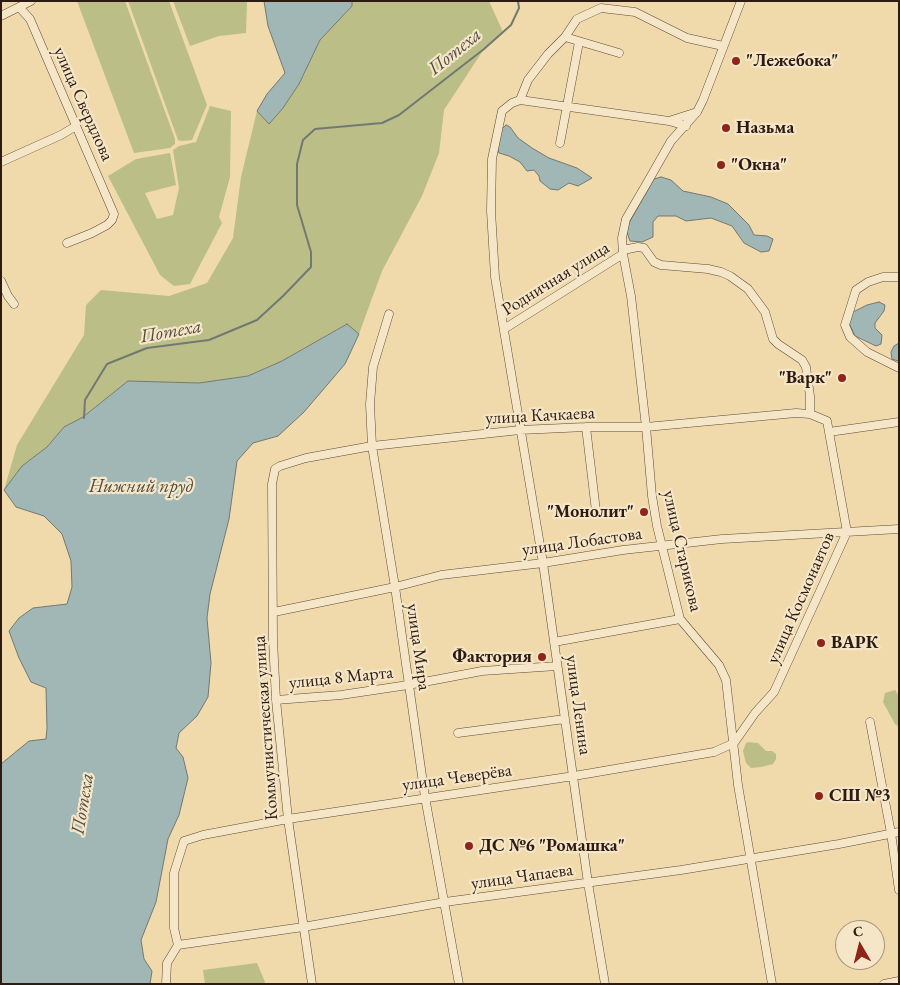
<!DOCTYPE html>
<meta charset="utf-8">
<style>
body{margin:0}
#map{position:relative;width:900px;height:985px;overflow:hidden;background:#f0d9aa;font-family:"EB Garamond",serif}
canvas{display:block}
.frame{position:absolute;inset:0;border:2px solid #2d1b11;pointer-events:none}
.north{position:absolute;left:835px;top:920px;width:50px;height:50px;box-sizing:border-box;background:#f5e6c8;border:1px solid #a5957f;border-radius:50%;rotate:352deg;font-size:14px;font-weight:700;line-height:20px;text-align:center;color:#2d1b11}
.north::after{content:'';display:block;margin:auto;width:18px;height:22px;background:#8f2418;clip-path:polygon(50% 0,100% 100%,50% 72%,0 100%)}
</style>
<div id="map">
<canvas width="900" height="985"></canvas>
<div class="frame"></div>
<div class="north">С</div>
</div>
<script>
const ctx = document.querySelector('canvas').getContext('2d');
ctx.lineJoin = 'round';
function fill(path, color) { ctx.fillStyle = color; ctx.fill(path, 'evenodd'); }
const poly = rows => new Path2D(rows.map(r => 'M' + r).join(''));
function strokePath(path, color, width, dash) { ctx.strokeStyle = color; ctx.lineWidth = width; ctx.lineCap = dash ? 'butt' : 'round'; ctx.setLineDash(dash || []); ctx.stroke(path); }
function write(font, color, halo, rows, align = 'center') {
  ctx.font = font + ' "EB Garamond",serif'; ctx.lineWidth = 4.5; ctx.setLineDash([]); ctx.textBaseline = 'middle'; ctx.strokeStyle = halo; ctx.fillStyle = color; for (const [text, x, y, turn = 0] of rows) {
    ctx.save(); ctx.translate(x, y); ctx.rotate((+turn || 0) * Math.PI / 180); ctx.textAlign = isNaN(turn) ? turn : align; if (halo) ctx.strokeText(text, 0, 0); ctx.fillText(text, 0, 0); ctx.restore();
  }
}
fill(poly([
 [77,1,125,1,175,139,175,144,170,148,134,153],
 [128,1,169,1,207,105,192,140,182,141,178,140],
 [173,1,247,1,246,33,219,36,190,46],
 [352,1,489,1,503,32,484,49,444,110,439,153,422,196,382,271,359,334,346,324,282,361,248,376,199,383,128,381,83,417,64,427,47,447,22,466,4,490,17,445,84,335,86,305,101,290,169,296,207,283,233,238,241,177,257,111,269,124,283,108,299,84,320,40,352,6],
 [210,106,231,111,230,177,219,217,222,223,190,284,174,286,160,275,108,176,136,159,170,153,176,185,145,193,157,219,173,215,179,188,173,150,179,146,196,142],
 [895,690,899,696,899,727,895,724,883,702,885,693],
 [749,742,758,743,766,751,772,751,776,754,776,759,773,764,761,767,751,768,746,763,743,751,746,743],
 [257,963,265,982,264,984,205,984,203,970]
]), '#bbbf87');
const water = poly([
 [264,1,352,1,352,6,320,40,299,84,283,108,269,124,257,111,267,94,285,73,268,26,264,1],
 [506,125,510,127,518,138,532,148,549,158,577,168,592,178,578,186,569,183,558,190,550,189,540,181,539,176,534,170,527,171,520,162,509,156,499,153,497,148,501,130,506,125],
 [661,177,671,180,683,191,711,197,728,204,749,225,754,235,767,236,773,239,769,251,761,252,744,243,732,226,711,218,686,221,676,216,658,216,653,222,653,237,642,242,630,241,627,232,629,223,654,179,661,177],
 [879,302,885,305,884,311,875,323,875,328,882,335,881,344,876,346,855,336,849,323,853,312,867,305,879,302],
 [347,324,359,334,345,364,304,412,278,436,253,443,237,461,229,519,210,594,207,618,211,663,208,697,197,716,179,733,176,748,183,757,188,778,179,815,168,839,156,902,141,940,144,959,152,971,150,984,1,984,1,764,29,741,46,739,47,728,46,688,31,682,19,658,9,631,19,618,33,608,67,604,72,587,71,561,62,534,44,516,16,507,4,490,22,466,47,447,64,427,83,417,128,381,199,383,248,376,282,361,347,324],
 [899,343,899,360,898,361,892,359,891,352,894,346,899,343]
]);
fill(water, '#a0b7b5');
strokePath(water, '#727973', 1);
strokePath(poly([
 [84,418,85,400,107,364,147,348,209,340,257,320,283,296,311,267,311,252,297,205,297,164,303,140,315,129,382,123,399,115,484,49,511,25,519,8,518,1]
]), '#727973', 2);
const minor = poly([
 [741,1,703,100,697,112,671,141,647,183,626,219,622,238,623,254,631,296,646,427,652,496,657,526,680,619,719,665,726,680,738,785,772,984],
 [20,8,30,19,114,214,112,220,107,225,92,233,67,243],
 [1,16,31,1],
 [565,37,619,53],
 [520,100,528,80,548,54,565,37,577,19,601,8,635,12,687,38,723,46],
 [669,121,697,112],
 [560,143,579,42],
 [1,162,61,135,76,126],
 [623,250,638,247,644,248,654,262,661,265,708,269,721,272,730,276,748,289,765,312,773,339,778,344,802,360,806,367,810,396,810,414],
 [899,277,883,277,868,282,856,290,845,325,850,337,867,352,899,368],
 [1,281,8,296,14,304],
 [389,314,373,367,370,404,372,446,395,587,425,797,459,984],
 [504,329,623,254],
 [586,427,596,511],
 [829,432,899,422],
 [274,612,395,587,441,575,543,563,623,550,722,539,899,529],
 [554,642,680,619],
 [276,700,341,695,408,685,482,671,557,666],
 [870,722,891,833,899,890],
 [458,733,565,719],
 [178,945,303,927,445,902,681,870,839,844,899,832],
 [166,984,167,963,178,945,174,928,174,873,184,841,203,835,288,819,574,776,714,752,734,743,755,713,774,692,847,532,827,421,810,414,796,413,646,427,586,427,520,430,372,446,306,458,280,466,275,469,272,484,273,640,276,700,288,819,312,984],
 [605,984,588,883,543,563,495,277,491,211,492,159,502,111,512,103,520,100,669,121,686,126],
 [884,984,899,981]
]);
strokePath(minor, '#5e4a37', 9);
strokePath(minor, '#f5e6c8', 8);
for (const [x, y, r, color] of [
 [736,61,5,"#8f2418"],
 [726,128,5,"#8f2418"],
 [721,165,5,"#8f2418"],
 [842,378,5,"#8f2418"],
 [644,512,5,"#8f2418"],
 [821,643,5,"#8f2418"],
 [542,657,5,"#8f2418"],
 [819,796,5,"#8f2418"],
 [469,846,5,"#8f2418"]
]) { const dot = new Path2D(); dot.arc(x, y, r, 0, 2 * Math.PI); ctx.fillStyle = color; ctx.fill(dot); strokePath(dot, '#f5e6c8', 2); }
write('bold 18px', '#2d1b11', '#f5e6c8', [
 ["\"Лежебока\"",746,61],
 ["Назьма",736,128],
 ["\"Окна\"",731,165],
 ["\"Варк\"",832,378,"right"],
 ["\"Монолит\"",634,512,"right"],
 ["ВАРК",831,643],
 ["Фактория",532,657,"right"],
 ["СШ №3",829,796],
 ["ДС №6 \"Ромашка\"",479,846]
], 'left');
write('18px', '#2d1b11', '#f5e6c8', [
 ["улица Свердлова",83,104,66],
 ["Родничная улица",556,279,-32],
 ["улица Качкаева",540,416,-3],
 ["улица Лобастова",582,542,-8],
 ["улица Старикова",682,551,77],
 ["улица Космонавтов",801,598,-66],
 ["улица Мира",418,647,82],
 ["улица 8 Марта",341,678,-6],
 ["улица Ленина",578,705,82],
 ["Коммунистическая улица",266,728,-94],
 ["улица Чеверёва",457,778,-8],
 ["улица Чапаева",522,877,-8]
]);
write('italic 19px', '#504a42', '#f5e6c8', [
 ["Потеха",455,52,-39],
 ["Потеха",171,332,-10],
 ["Нижний пруд",141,487],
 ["Потеха",83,804,-81]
]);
</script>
